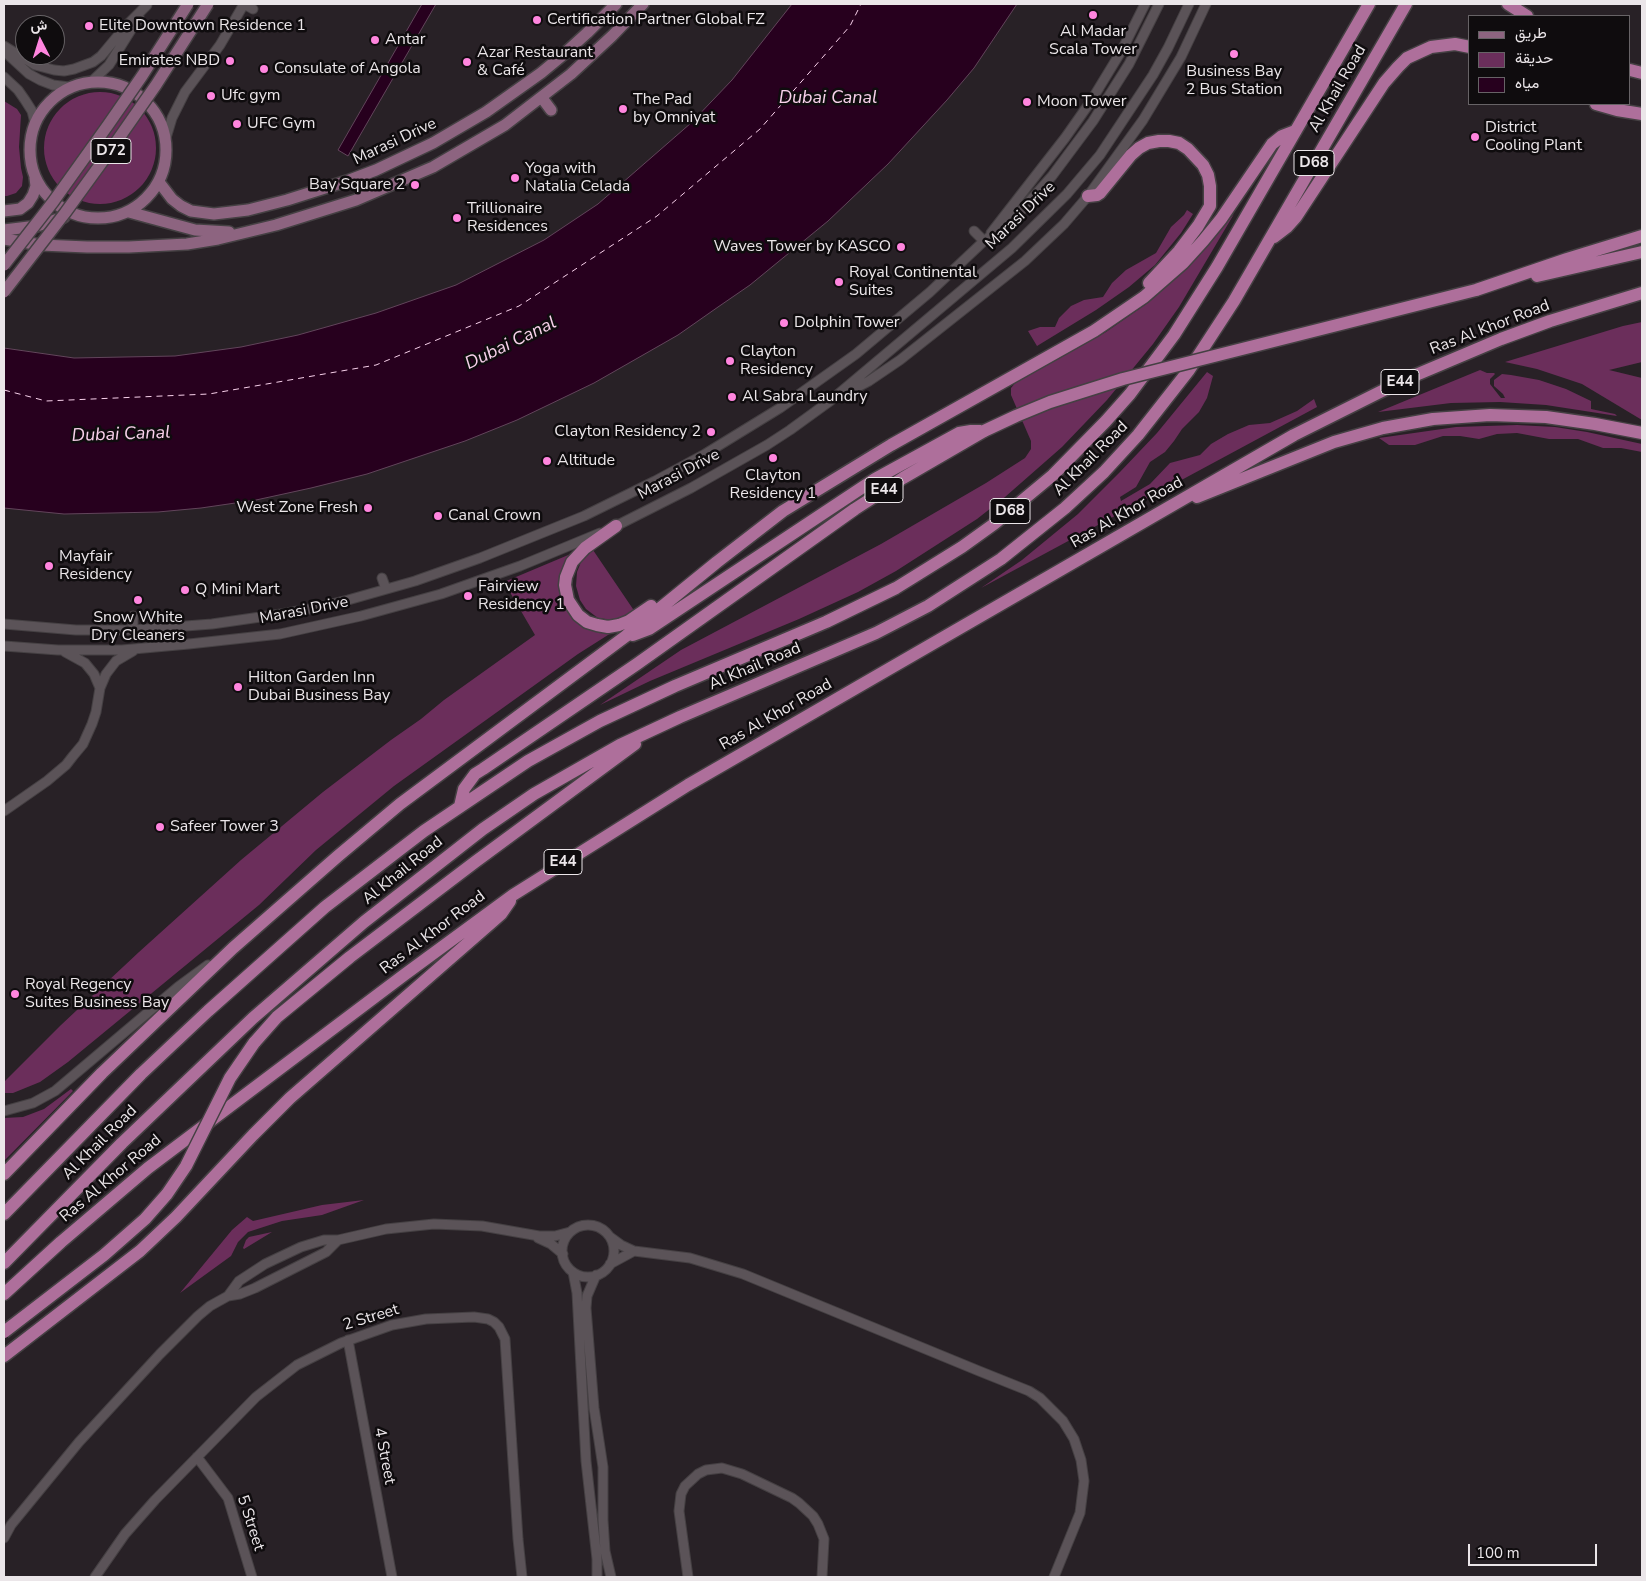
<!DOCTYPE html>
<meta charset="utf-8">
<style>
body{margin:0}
#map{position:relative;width:1646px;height:1581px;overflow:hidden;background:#282126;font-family:"Nunito Sans",Vazirmatn,sans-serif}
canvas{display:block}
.frame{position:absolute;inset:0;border:5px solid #ebe6e9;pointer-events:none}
.legend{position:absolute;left:1468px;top:15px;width:162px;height:90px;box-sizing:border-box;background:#0f0c0e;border:1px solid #676366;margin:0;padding:6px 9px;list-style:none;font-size:15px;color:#ebe6e9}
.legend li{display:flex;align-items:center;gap:10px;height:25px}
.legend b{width:25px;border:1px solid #676366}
.north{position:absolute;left:15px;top:15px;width:50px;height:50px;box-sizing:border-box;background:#0f0c0e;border:1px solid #676366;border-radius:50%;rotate:355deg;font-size:14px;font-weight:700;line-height:20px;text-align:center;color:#ebe6e9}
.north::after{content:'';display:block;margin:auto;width:18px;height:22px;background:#ff85de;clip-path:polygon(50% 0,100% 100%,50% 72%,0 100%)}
.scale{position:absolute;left:1468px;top:1544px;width:129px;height:22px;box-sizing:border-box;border:2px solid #ebe6e9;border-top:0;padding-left:6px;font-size:15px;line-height:18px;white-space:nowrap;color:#ebe6e9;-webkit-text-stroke:4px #0f0c0e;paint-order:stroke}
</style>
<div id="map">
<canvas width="1646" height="1581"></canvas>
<div class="frame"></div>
<ul class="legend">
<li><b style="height:6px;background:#8d6480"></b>طريق</li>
<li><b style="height:14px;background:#6b2e5b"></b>حديقة</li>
<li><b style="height:14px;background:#27001e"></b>مياه</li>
</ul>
<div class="north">ش</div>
<div class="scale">100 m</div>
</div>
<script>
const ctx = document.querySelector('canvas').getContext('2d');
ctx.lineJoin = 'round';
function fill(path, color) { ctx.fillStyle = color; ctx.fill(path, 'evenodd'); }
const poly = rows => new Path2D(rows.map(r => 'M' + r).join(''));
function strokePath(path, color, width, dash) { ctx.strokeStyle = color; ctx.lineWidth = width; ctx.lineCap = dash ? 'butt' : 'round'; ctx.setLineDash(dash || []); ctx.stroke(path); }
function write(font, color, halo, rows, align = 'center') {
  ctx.font = font + ' "Nunito Sans",sans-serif'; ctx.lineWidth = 5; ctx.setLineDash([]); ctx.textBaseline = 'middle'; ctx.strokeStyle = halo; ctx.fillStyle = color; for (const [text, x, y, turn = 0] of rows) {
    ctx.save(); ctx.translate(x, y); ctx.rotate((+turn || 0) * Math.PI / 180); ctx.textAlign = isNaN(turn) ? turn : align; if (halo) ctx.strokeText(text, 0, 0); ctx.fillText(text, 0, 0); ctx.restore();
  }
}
fill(poly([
 '44 148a56 56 0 1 1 112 0a56 56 0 1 1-112 0Z',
 [4,101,17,109,21,115,19,147,21,168,23,177,22,186,16,193,7,196,4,196],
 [1187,210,1193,214,1181,233,1155,265,1129,287,1096,310,1037,346,1028,331,1040,327,1055,327,1059,318,1071,306,1084,300,1103,297,1112,283,1126,270,1156,253,1171,227,1184,215],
 [1234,214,1179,307,1153,344,1107,400,1062,447,1005,497,977,519,896,571,858,592,799,619,650,681,600,705,681,650,881,544,986,483,1025,458,1031,449,1031,441,1011,395,1011,388,1016,382,1106,332,1146,304,1178,275],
 [1642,322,1642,362,1609,370,1642,378,1642,420,1582,384,1537,369,1505,362,1623,326],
 [1480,370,1487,373,1494,373,1495,374,1490,379,1490,384,1501,398,1505,398,1503,394,1494,386,1494,380,1502,374,1511,375,1539,380,1566,389,1591,401,1591,409,1615,414,1617,416,1546,405,1500,402,1451,403,1378,412],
 [1207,372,1213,376,1207,398,1199,412,1182,429,1174,441,1165,452,1150,462,1136,487,1120,497,1121,501,1150,484,1170,463,1200,455,1211,444,1228,434,1249,425,1270,423,1297,411,1314,399,1317,407,981,588,1022,560,1078,514,1120,472,1157,433],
 [1517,425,1555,427,1587,432,1642,444,1642,452,1621,448,1603,448,1578,439,1549,439,1517,433,1497,434,1479,439,1460,436,1443,436,1415,445,1389,445,1379,438,1456,427],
 [593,550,635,612,624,619,612,620,598,618,586,609,580,600,576,586,577,572,581,562],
 [573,553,567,609,619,628,578,654,394,786,316,850,259,905,68,1062,40,1082,13,1093,4,1093,4,1082,61,1025,139,952,241,860,323,792,391,740,421,719,444,700,535,635,504,582],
 [71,1089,73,1091,4,1161,4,1118,23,1117,44,1109],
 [364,1200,322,1215,282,1221,248,1232,238,1242,231,1256,180,1293,232,1230,247,1217,253,1221,322,1205],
 [272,1232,244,1249,243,1248,246,1240,249,1237]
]), '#6b2e5b');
const water = poly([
 [422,4,436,4,348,156,338,150,422,4],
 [792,4,1017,4,974,68,947,100,888,164,828,221,750,285,718,307,678,335,594,383,517,420,465,441,367,474,311,488,256,500,201,508,158,512,64,514,4,508,4,348,74,358,175,356,241,347,298,335,376,313,456,285,544,240,598,204,691,123,732,80,792,4]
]);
fill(water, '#27001e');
strokePath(water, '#62455b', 1);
strokePath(poly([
 [4,390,46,401,209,394,376,365,519,306,657,216,760,129,850,26,861,4]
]), '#f8d1eb', 1, [6, 5]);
const minor = poly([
 [244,4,253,9],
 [4,46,35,65,54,70,64,71,74,69,93,62,101,56,126,26,147,5],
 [4,51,29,74,40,80,53,85,69,87],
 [4,77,18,90,25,100,32,111,35,123],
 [91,82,109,65,139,17],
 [166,138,172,118,185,92,220,45,244,4],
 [974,231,984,241],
 [991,233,1065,138,1091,101,1122,50,1145,4],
 [844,394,869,381,900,360,1025,261,1064,224,1088,196,1143,120,1181,57,1206,4],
 [612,528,691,488,767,445,790,430,830,401,1012,248,1067,194,1100,155,1153,75,1168,48,1189,4],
 [382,578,386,589],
 [133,616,133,630],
 [4,624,76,630,133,630,212,624,281,614,315,608,348,600,415,581,480,558,584,516,655,481,705,454,780,408,856,354,930,292,984,241,1018,214,1052,176,1093,121,1129,64,1159,4],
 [4,646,58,650,122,650,189,644,280,634,361,616,441,594,520,566,600,533],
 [65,652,85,663,94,674,100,688],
 [4,811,47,781,66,765,73,756,83,744,92,724,96,712,100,688,106,674,116,661,133,651],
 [4,1111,33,1103,55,1091,178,987,208,965],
 '562 1251a26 26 0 1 1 52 0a26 26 0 1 1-52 0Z',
 [610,1237,621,1245,634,1251,690,1258,743,1274,979,1371,1029,1391,1040,1398,1063,1421,1074,1439,1081,1460,1084,1481,1080,1513,1054,1577],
 [538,1238,551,1244,563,1254],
 [610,1264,634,1251],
 [573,1272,577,1293,586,1461,597,1559,597,1577],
 [596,1275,587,1296,586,1308,594,1408,603,1467,603,1520,605,1551,611,1577],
 [228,1296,239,1281,265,1264,301,1247,324,1240,338,1240,386,1229,434,1224,482,1226,539,1236,555,1236,570,1232],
 [348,1340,392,1577],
 [197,1457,228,1498,252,1577],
 [4,1538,11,1525,79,1442,160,1354,198,1316,210,1306,228,1296,240,1294,255,1288,326,1252,338,1240],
 [95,1577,125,1534,155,1500,256,1397,297,1365,341,1343,392,1325,426,1319,474,1317,488,1319,494,1322,499,1327,505,1339,518,1539,522,1577],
 [688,1577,679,1511,681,1494,685,1486,698,1474,706,1470,722,1468,742,1474,792,1498,799,1503,813,1516,818,1524,824,1539,822,1577]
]);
const major = poly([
 '30 150a68 68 0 1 1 136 0a68 68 0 1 1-136 0Z',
 [542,98,551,110],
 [159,182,172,199,181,206,191,211,214,214,248,210,287,200,347,181,376,170,433,143,486,112,541,73,564,54,587,33,616,4],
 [4,211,20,209,28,203,33,195,36,186,35,178],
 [129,212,195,230,229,232],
 [4,230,37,226,64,217],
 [4,239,41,245,87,247,129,247,187,244,218,239,276,225,356,200,433,167,505,125,571,74,612,36,643,4]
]);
const highway = poly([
 [1508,4,1527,16],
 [1630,70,1642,73],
 [1596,104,1617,110,1642,114],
 [1088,196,1097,195,1100,193,1131,155,1139,148,1148,143,1159,141,1169,141,1179,143,1188,149,1203,165,1208,175,1210,186,1210,206,1198,226,1179,251,1149,283],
 [1274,237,1287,227,1296,217,1384,83,1398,67,1407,58,1431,47,1455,44,1470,47],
 [1537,276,1642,252],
 [1476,290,1567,259,1642,236],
 [1197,497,1334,442,1383,428,1433,419,1490,415,1546,417,1595,424,1642,433],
 [616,526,585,548,572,562,566,577,565,585,568,600,578,615,587,622,597,625,608,627,619,625,629,621,651,606],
 [633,635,649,629,875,479,959,433,971,431,982,431],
 [460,806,464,789,475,774,483,769,637,664,855,509,903,478,984,431],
 [254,1043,277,1017,350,957,475,862,635,744],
 [4,1174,102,1073,233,948,338,856,400,804,626,636,717,562,783,511,891,445,1094,331,1144,297,1183,263,1203,241,1221,219,1272,144,1282,136,1295,131],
 [4,1214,141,1074,208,1011,325,907,424,831,528,761,600,721,675,686,826,622,896,588,962,547,994,524,1053,475,1106,421,1130,394,1174,335,1217,267,1369,4],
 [4,1263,122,1143,253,1018,364,922,483,829,534,794,620,745,680,717,876,633,928,606,1001,559,1065,508,1104,472,1138,435,1189,370,1234,301,1406,4],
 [4,1294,61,1242,148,1168,404,975,513,895,688,785,1294,435,1404,380,1501,339,1550,321,1642,293],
 [4,1356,140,1251,176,1217,253,1135,290,1098,492,922,501,914,510,901]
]);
strokePath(minor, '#454043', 11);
strokePath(major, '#454043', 14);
strokePath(highway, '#454043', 15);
strokePath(minor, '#5b5358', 9);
strokePath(major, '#8d6480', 11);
strokePath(highway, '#ae6f9b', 12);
const majorBridge = poly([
 [4,265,53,202,108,125,142,76,188,4],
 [4,292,65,213,105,158,156,85,208,4]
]);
const highwayBridge = poly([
 [984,431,1016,416,1050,402,1123,379,1476,290],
 [4,1332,104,1255,145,1219,167,1194,186,1166,230,1078,254,1043]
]);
strokePath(majorBridge, '#454043', 14, []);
strokePath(highwayBridge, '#454043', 15, []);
strokePath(majorBridge, '#8d6480', 11);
strokePath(highwayBridge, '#ae6f9b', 12);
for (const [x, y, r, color] of [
 [1093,15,5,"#ff85de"],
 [537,20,5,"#ff85de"],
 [89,26,5,"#ff85de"],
 [375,40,5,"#ff85de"],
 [1234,54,5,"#ff85de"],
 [230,61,5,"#ff85de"],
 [467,62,5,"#ff85de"],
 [264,69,5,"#ff85de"],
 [211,96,5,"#ff85de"],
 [1027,102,5,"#ff85de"],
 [623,109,5,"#ff85de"],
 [237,124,5,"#ff85de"],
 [1475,137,5,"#ff85de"],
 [515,178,5,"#ff85de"],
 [415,185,5,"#ff85de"],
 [457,218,5,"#ff85de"],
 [901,247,5,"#ff85de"],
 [839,282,5,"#ff85de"],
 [784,323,5,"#ff85de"],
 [730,361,5,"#ff85de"],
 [732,397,5,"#ff85de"],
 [711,432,5,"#ff85de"],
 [773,458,5,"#ff85de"],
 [547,461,5,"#ff85de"],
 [368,508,5,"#ff85de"],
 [438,516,5,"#ff85de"],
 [49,566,5,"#ff85de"],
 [185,590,5,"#ff85de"],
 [468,596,5,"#ff85de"],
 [138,600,5,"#ff85de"],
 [238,687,5,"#ff85de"],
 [160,827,5,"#ff85de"],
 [15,994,5,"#ff85de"]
]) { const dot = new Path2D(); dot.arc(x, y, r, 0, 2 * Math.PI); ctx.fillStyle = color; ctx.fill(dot); strokePath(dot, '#0f0c0e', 2); }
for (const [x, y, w] of [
 [111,151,40],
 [1314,163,40],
 [1400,382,38],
 [884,490,38],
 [1010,511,40],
 [563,862,38]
]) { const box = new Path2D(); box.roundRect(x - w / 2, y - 12.5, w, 25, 4); ctx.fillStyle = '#0f0c0e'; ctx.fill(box); strokePath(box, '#ebe6e9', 1); }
write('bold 15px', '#ebe6e9', null, [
 ["D72",111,151],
 ["D68",1314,163],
 ["E44",1400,382],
 ["E44",884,490],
 ["D68",1010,511],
 ["E44",563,862]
]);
write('16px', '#ebe6e9', '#0f0c0e', [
 ["Certification Partner Global FZ",547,20],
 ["Elite Downtown Residence 1",99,26],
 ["Al Madar",1093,32,"center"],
 ["Scala Tower",1093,50,"center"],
 ["Antar",385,40],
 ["Azar Restaurant",477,53],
 ["& Café",477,71],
 ["Emirates NBD",220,61,"right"],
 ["Consulate of Angola",274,69],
 ["Business Bay",1234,72,"center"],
 ["2 Bus Station",1234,90,"center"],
 ["Ufc gym",221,96],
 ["The Pad",633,100],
 ["by Omniyat",633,118],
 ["Moon Tower",1037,102],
 ["UFC Gym",247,124],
 ["District",1485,128],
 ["Cooling Plant",1485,146],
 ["Yoga with",525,169],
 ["Natalia Celada",525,187],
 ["Bay Square 2",405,185,"right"],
 ["Trillionaire",467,209],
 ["Residences",467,227],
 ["Waves Tower by KASCO",891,247,"right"],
 ["Royal Continental",849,273],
 ["Suites",849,291],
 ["Dolphin Tower",794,323],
 ["Clayton",740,352],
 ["Residency",740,370],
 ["Al Sabra Laundry",742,397],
 ["Clayton Residency 2",701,432,"right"],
 ["Altitude",557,461],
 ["Clayton",773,476,"center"],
 ["Residency 1",773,494,"center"],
 ["West Zone Fresh",358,508,"right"],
 ["Canal Crown",448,516],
 ["Mayfair",59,557],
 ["Residency",59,575],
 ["Fairview",478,587],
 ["Residency 1",478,605],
 ["Q Mini Mart",195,590],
 ["Snow White",138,618,"center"],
 ["Dry Cleaners",138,636,"center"],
 ["Hilton Garden Inn",248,678],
 ["Dubai Business Bay",248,696],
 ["Safeer Tower 3",170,827],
 ["Royal Regency",25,985],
 ["Suites Business Bay",25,1003]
], 'left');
write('16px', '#ebe6e9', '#0f0c0e', [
 ["Al Khail Road",1338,89,-60],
 ["Marasi Drive",395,142,-25],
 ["Marasi Drive",1021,216,-44],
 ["Ras Al Khor Road",1490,328,-21],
 ["Al Khail Road",1091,459,-45],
 ["Marasi Drive",679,475,-28],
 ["Ras Al Khor Road",1127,513,-30],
 ["Marasi Drive",304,611,-11],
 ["Al Khail Road",755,667,-23],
 ["Ras Al Khor Road",776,715,-30],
 ["Al Khail Road",403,871,-39],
 ["Ras Al Khor Road",433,933,-37],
 ["Al Khail Road",100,1143,-45],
 ["Ras Al Khor Road",111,1179,-40],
 ["2 Street",371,1318,-17],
 ["4 Street",384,1456,79],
 ["5 Street",250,1523,72]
]);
write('italic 18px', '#f8d1eb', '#0f0c0e', [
 ["Dubai Canal",828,99],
 ["Dubai Canal",511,344,-26],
 ["Dubai Canal",121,435,-2]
]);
</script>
